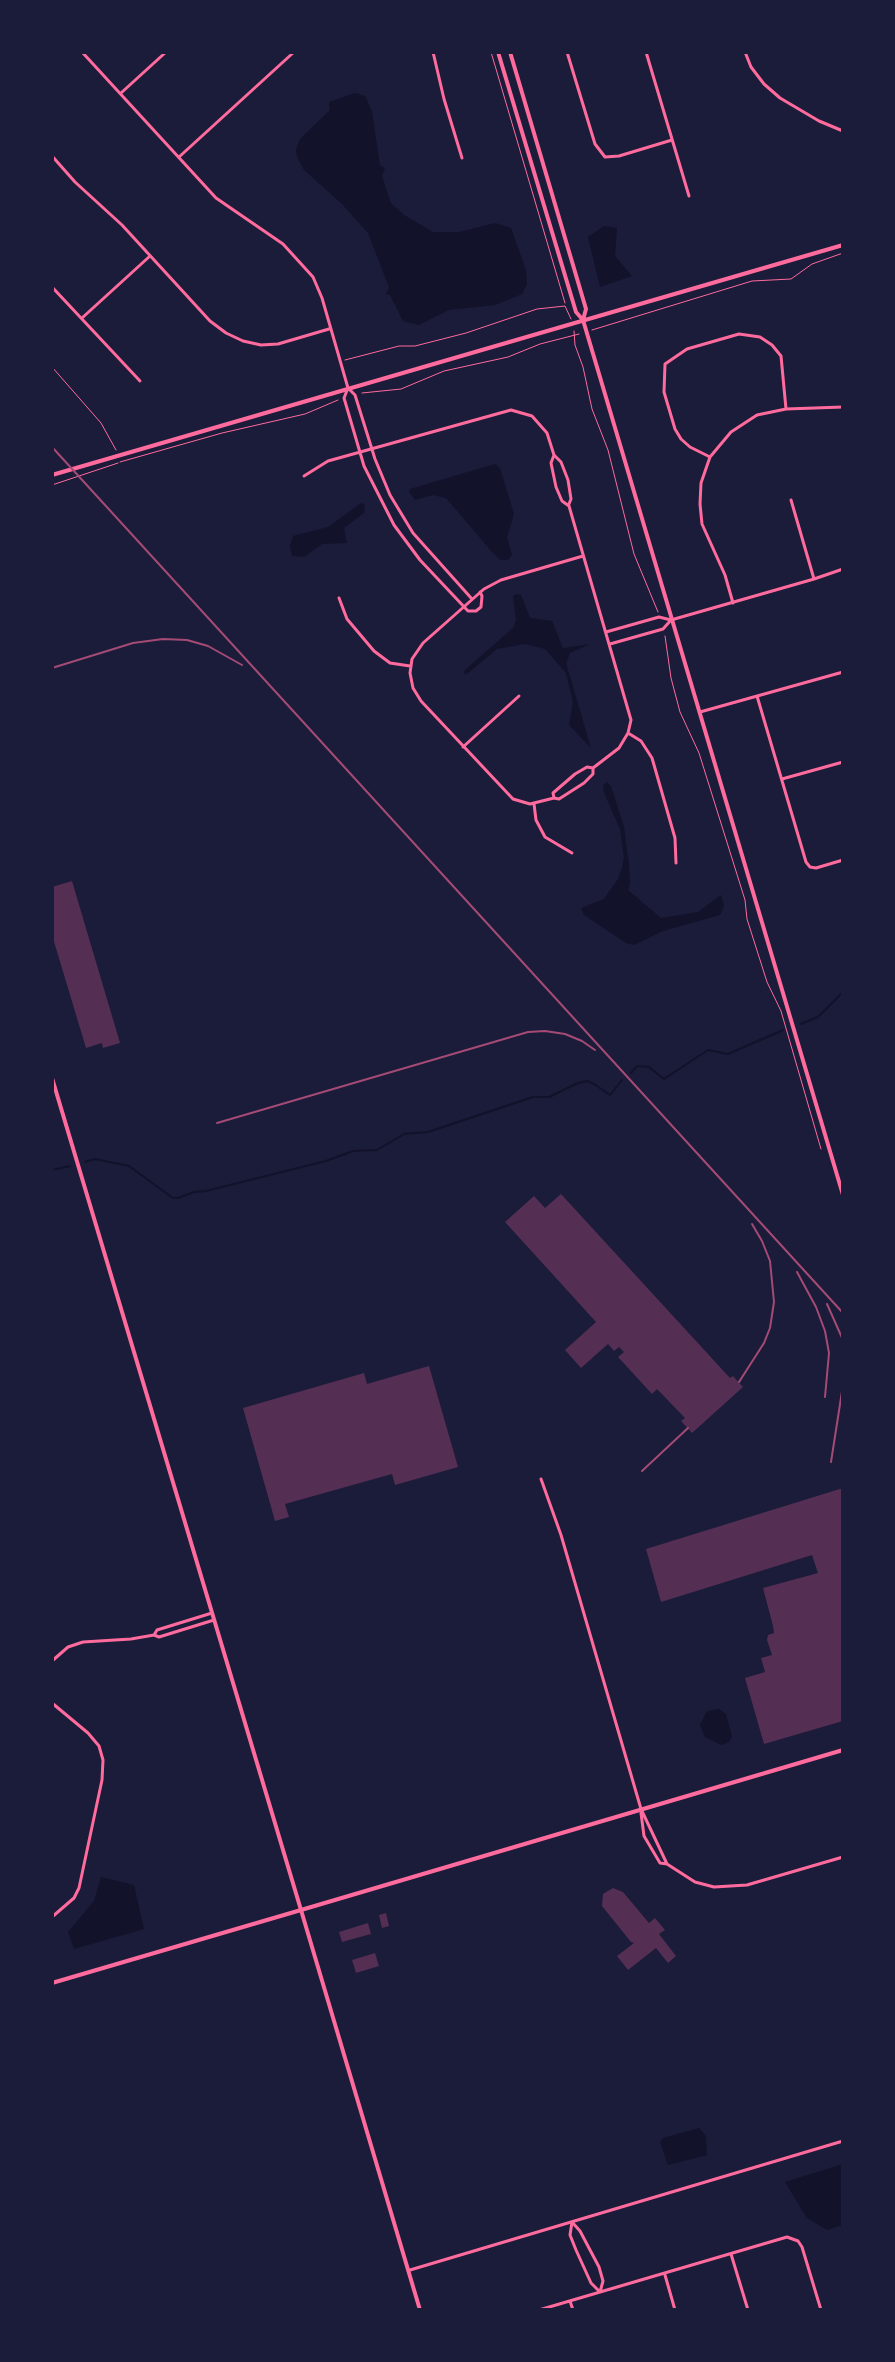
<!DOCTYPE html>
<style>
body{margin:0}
#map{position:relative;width:895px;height:2362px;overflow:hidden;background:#1b1b3a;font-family:"Archivo Narrow",sans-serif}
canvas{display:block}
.frame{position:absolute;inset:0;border:54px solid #1b1b3a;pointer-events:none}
</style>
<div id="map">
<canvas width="895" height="2362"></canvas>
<div class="frame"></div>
</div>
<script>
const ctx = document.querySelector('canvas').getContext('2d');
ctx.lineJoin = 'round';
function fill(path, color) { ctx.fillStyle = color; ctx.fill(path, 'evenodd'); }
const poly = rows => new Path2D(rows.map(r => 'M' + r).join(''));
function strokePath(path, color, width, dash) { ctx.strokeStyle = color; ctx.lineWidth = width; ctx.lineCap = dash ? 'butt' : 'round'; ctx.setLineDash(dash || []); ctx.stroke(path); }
fill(poly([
 [355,93,365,96,372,111,380,165,385,168,382,176,391,203,404,215,433,232,459,232,495,223,511,228,526,270,527,284,522,294,495,305,449,310,419,325,403,321,390,295,386,294,389,287,368,233,342,204,304,170,297,157,296,150,300,139,330,110,329,102],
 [604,226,617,228,615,256,632,276,600,287,588,237],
 [495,464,500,468,514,514,507,537,512,555,508,560,500,560,493,553,446,498,433,495,415,500,409,492,410,489],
 [361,503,365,505,364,513,344,528,347,543,322,544,304,557,292,556,290,546,293,536,328,527],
 [516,594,521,595,530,618,552,621,563,648,590,644,570,653,566,663,591,748,569,725,573,702,566,673,545,649,525,644,497,649,467,674,464,674,465,670,514,627,516,620,513,596],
 [607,782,611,786,624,827,629,864,630,883,628,890,661,918,698,912,721,895,724,906,720,915,663,931,634,945,626,943,584,915,581,908,604,899,618,879,622,868,624,857,620,829,604,793,603,785],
 [719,1709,726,1714,732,1736,729,1742,721,1745,705,1737,700,1725,707,1711],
 [101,1877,134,1885,144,1929,74,1949,68,1932,94,1901],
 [699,2128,706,2136,707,2155,668,2165,660,2142,663,2138],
 [843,2164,843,2225,827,2230,807,2218,785,2182]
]), '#12122b');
strokePath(poly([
 [801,1024,818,1017,843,992],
 [631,1073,637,1066,649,1067,664,1079,708,1050,728,1054,783,1030],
 [85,1162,95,1159,129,1166,173,1198,178,1198,194,1192,206,1191,326,1161,353,1151,377,1150,404,1134,428,1132,533,1097,549,1097,578,1083,587,1081,594,1084,610,1095,622,1080],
 [52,1170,70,1166]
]), '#12122b', 2);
fill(poly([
 [72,881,120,1043,103,1048,102,1043,86,1048,52,935,52,887],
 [561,1194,730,1378,733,1376,743,1387,692,1433,681,1421,685,1418,657,1389,652,1394,618,1357,624,1352,619,1347,614,1351,608,1344,581,1368,565,1350,596,1322,505,1222,534,1196,545,1208],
 [429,1366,458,1467,395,1485,392,1474,285,1504,289,1517,275,1521,243,1408,364,1373,367,1384],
 [843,1488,843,1721,764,1744,745,1678,765,1672,761,1658,772,1655,767,1640,768,1635,774,1633,773,1626,763,1588,818,1573,812,1555,661,1602,646,1549],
 [613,1888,623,1892,649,1923,655,1918,665,1930,659,1934,676,1956,668,1963,656,1948,628,1970,617,1956,634,1943,631,1942,602,1906,603,1894],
 [386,1913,389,1926,382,1928,379,1915],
 [368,1923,371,1934,342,1942,339,1932],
 [375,1953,379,1966,356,1973,352,1960]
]), '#542f53');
strokePath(poly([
 [491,52,565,303],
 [592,330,752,281,791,279,812,264,843,253],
 [574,331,575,345,583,367,592,409,608,450,634,554,658,612],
 [345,360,399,346,415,346,466,333,537,309,565,306,571,319],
 [52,367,101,423,116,450],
 [362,393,401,389,444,371,508,357,540,344,579,334],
 [120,462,222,433,305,414,338,400],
 [52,485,118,463],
 [665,636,671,678,680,712,699,753,745,900,747,919,767,982,781,1011,821,1149]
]), '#ff6b9d', 1);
strokePath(poly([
 [82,52,216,198,283,244,313,277,322,298,348,388,355,395,375,459,390,495,413,533,472,599],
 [433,52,444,99,462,158],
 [567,52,595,144,605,157,619,156,672,140],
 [646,52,689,196],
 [745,52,751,67,764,84,780,98,819,121,843,131],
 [121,93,166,52],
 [52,156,75,182,122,225,210,321,226,333,243,341,261,345,278,344,329,329],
 [179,157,294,52],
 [52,287,140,381],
 [82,318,150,256],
 [348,388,344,398,364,466,394,525,420,560,468,611,476,611,481,607,482,596,480,592],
 [710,457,690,447,681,439,675,429,664,392,665,364,687,349,739,334,760,337,772,345,781,356,786,409],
 [304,476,328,461,511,410,532,416,547,433,554,455,561,462,568,480,571,499,569,504],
 [791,500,814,579],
 [583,556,501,580,484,589,423,643,412,659,410,673,413,688,421,701,513,799,530,804,554,798,559,799,584,783,593,774,593,768],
 [339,598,347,619,374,651,390,663,410,666],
 [733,603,725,575,702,524,700,504,701,483,710,457,731,432,757,415,786,409,843,407],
 [606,632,659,617,671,620],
 [610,644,663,629,671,620,814,579,843,569],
 [757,696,806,862,810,867,816,868,843,860],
 [700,712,843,672],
 [628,733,641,741,652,758,675,838,676,863],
 [463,747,519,696],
 [782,779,843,762],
 [554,798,553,793,575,774,587,767,593,768,619,748,628,733,631,720,569,506,562,501,556,487,551,463,554,455],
 [534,804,536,820,545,837,572,853],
 [541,1479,561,1535,641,1809,667,1864],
 [154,1635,157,1630,212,1613],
 [52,1661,68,1647,83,1642,131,1639,154,1635,159,1637,214,1620],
 [52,1703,88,1733,99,1746,103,1760,102,1780,79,1888,74,1898,52,1917],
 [641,1813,644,1836,660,1863,667,1864,695,1882,714,1887,747,1885,843,1857],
 [572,2222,580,2231,599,2267,603,2281,600,2292],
 [572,2222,570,2235,576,2250,591,2283,599,2291],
 [731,2254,748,2310],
 [410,2270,843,2141],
 [665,2275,675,2310],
 [570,2301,573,2310],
 [539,2310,787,2237,798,2241,802,2247,821,2310]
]), '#ff6b9d', 3);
strokePath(poly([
 [498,52,576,312,583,320,843,1195],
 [510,52,586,309,583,320],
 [52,475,843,245],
 [52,1983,301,1910]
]), '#ff6b9d', 4);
strokePath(poly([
 [301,1910,420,2310]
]), '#ff6b9d', 4);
strokePath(poly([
 [52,1078,301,1910,843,1750]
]), '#ff6b9d', 4);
strokePath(poly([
 [52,447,843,1313],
 [52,668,133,643,163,639,187,640,208,646,242,665],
 [217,1123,528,1032,545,1031,565,1034,582,1041,595,1050],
 [797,1272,816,1307,825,1331,829,1353,825,1397],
 [827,1304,843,1340],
 [739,1382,764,1343,770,1328,774,1302,770,1261,762,1241,752,1224],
 [831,1462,843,1385],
 [642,1471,688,1428]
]), '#a44b75', 2);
</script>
